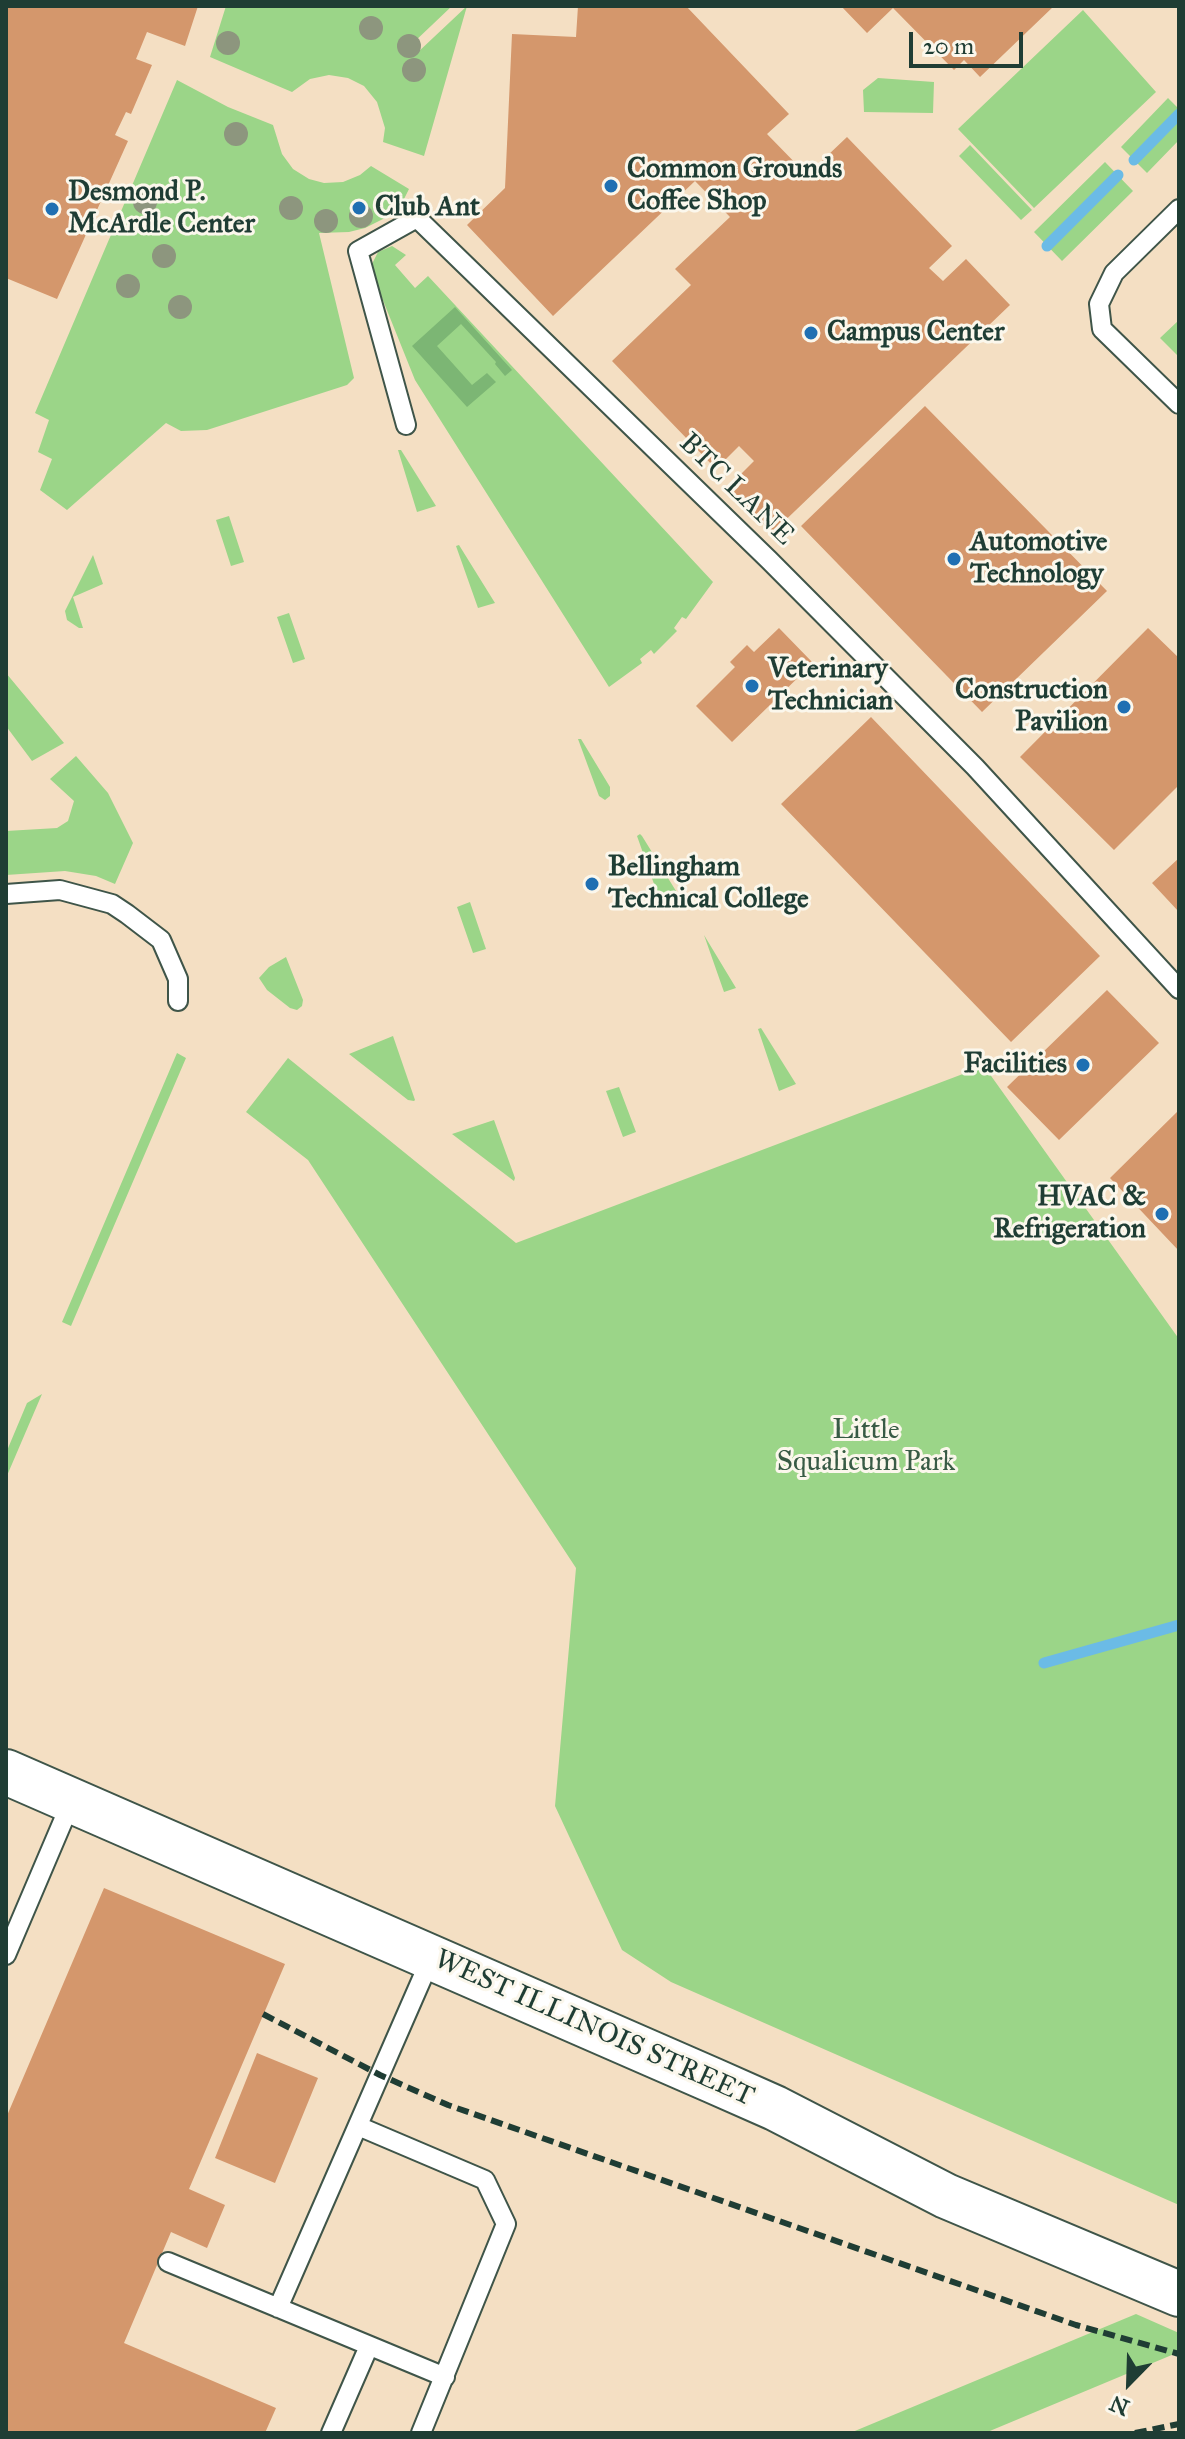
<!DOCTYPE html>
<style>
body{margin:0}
#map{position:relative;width:1185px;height:2439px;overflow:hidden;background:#f4dfc3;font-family:"IM FELL Great Primer",serif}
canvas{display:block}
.frame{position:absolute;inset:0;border:8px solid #1f3d34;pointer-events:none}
.north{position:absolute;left:1089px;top:2343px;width:80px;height:80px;-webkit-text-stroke:6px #fbf7ec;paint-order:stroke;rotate:203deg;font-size:22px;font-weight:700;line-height:32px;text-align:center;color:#1f3d34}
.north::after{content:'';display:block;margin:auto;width:28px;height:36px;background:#1f3d34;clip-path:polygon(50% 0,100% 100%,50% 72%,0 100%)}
.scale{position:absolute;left:909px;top:32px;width:114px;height:36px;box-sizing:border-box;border:4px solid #1f3d34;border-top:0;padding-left:10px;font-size:24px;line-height:28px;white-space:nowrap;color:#1f3d34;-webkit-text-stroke:6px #fbf7ec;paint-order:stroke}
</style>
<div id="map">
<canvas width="1185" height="2439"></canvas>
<div class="frame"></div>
<div class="north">N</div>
<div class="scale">20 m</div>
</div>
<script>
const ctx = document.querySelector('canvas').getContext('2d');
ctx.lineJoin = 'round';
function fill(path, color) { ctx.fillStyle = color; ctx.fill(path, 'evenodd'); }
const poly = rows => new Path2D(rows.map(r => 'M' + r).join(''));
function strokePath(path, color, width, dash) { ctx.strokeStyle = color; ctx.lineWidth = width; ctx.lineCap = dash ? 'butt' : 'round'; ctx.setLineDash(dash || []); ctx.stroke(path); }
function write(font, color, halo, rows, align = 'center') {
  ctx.font = font + ' "IM FELL Great Primer",serif'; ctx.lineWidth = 6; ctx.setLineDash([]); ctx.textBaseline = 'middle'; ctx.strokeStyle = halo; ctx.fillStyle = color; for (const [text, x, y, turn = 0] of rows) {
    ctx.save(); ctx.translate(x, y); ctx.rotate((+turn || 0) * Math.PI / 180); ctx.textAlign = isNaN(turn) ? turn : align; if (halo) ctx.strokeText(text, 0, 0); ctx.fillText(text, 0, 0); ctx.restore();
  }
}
fill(poly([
 [226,6,452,6,412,44,417,53,467,6,424,156,383,142,385,128,377,102,364,86,348,78,329,75,310,79,292,92,210,57],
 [1083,10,1156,92,1034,208,958,129],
 [878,78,934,82,933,113,864,112,863,90],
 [177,80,228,107,273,125,282,154,293,169,309,179,324,183,343,182,360,175,371,166,409,189,402,203,387,217,365,228,349,232,319,233,354,378,347,385,207,430,181,431,166,423,67,510,40,490,52,459,38,452,49,420,35,413],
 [1168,98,1179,109,1179,140,1147,173,1121,147],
 [970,145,1032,210,1021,220,959,156],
 [1105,162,1133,191,1062,261,1034,232],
 [392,246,406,255,395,265,415,288,428,276,713,582,686,619,682,617,674,628,677,631,654,654,651,650,640,659,642,663,609,687,415,380,370,268,378,252],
 [1179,320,1179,357,1160,338],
 [398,450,401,450,436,506,417,512],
 [229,516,244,562,231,566,216,520],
 [459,545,495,603,478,608,456,546],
 [93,555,103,584,73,597,83,628,79,628,67,620,65,611],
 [289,613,305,659,293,663,277,617],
 [6,673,64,743,32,761,6,726],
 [578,739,581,739,610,787,610,796,605,800,599,796],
 [76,756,108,793,133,843,115,884,96,876,65,871,6,875,6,831,57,828,68,821,74,801,50,779],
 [640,834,642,836,676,891,659,898,637,836],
 [470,902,486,949,473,953,457,907],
 [704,935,736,988,724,992],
 [286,957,303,1000,302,1006,297,1010,290,1008,267,990,259,978,269,967],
 [761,1028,796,1084,779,1091,758,1029],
 [393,1036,415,1100,414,1101,408,1100,349,1054],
 [177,1053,186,1058,71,1326,62,1322],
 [288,1058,516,1243,984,1066,1179,1339,1179,2205,671,1982,622,1950,555,1806,576,1568,308,1160,246,1112],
 [619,1087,636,1132,623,1137,606,1091],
 [494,1120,515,1178,514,1181,452,1134],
 [42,1394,6,1478,6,1453,27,1403],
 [1136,2314,1179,2333,1179,2352,985,2433,850,2433]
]), '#9bd588');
fill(poly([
 [455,307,512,370,505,376,495,364,496,362,461,324,437,346,472,385,487,373,496,382,467,407,412,346]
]), '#7cb674');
strokePath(poly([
 [1134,160,1179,114],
 [1047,246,1118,175],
 [1044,1663,1179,1625]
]), '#6bbbe6', 11);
fill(poly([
 [6,6,198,6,185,46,147,32,136,59,152,65,131,114,126,112,115,135,128,141,57,299,6,278],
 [578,6,686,6,789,114,767,134,807,175,847,137,952,246,929,268,943,281,966,259,1010,305,772,533,728,487,754,461,739,446,716,469,612,361,691,285,675,269,730,217,695,181,553,316,467,225,505,188,512,34,576,37],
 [841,6,1054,6,980,77,964,60,954,70,893,8,867,33],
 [925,406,1107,591,982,712,801,526],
 [779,628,813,663,732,742,696,706,735,667,730,662,747,645,754,652],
 [1148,628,1179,658,1179,785,1114,850,1020,757],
 [871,717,1100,956,1011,1042,781,804],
 [1179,858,1179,912,1152,883],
 [1107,990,1159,1043,1059,1140,1007,1087],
 [1179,1110,1179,1251,1110,1178],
 [104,1888,285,1964,189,2189,225,2205,207,2248,171,2232,124,2343,276,2408,265,2433,6,2433,6,2118],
 [257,2053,318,2078,275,2183,215,2158]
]), '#d4976c');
const lane = poly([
 [1179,209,1114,273,1099,304,1102,329,1179,404],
 [406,425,358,251,417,218,769,560,975,767,1179,989],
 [6,894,60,890,112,904,127,914,161,940,178,979,178,1001],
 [6,1955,72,1800],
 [358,2126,485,2180,506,2224,421,2433],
 [168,2262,445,2377],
 [278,2308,431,1958],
 [331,2433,369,2346]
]);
const secondary = poly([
 [6,1772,714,2081,775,2108,946,2196,1179,2294]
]);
strokePath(lane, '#3f5549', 22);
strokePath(secondary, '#3f5549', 48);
strokePath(lane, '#fff', 18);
strokePath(secondary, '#fff', 44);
strokePath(poly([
 [263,2014,380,2075,448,2105,1076,2325,1179,2354],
 [1135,2433,1179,2424]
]), '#1f3d34', 6, [12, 6]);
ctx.fillStyle = '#8d967e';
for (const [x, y] of [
 [371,28],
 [228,43],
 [409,46],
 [414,70],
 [236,134],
 [145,202],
 [291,208],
 [361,216],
 [326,221],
 [164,256],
 [128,286],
 [180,307]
]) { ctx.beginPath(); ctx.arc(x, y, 12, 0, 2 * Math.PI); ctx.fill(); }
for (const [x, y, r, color] of [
 [611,186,8,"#1f6fb2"],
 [359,208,8,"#1f6fb2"],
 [52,209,8,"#1f6fb2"],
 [811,333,8,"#1f6fb2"],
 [954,559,8,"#1f6fb2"],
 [752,686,8,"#1f6fb2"],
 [1124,707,8,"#1f6fb2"],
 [592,884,8,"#1f6fb2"],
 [1083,1065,8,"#1f6fb2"],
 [1162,1214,8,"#1f6fb2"]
]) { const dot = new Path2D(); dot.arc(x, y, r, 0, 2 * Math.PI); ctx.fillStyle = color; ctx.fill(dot); strokePath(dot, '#fbf7ec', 3); }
write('bold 28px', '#1f3d34', '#fbf7ec', [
 ["Common Grounds",627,170],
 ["Coffee Shop",627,202],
 ["Desmond P.",68,193],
 ["McArdle Center",68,225],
 ["Club Ant",375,208],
 ["Campus Center",827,333],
 ["Automotive",970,543],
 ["Technology",970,575],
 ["Veterinary",768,670],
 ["Technician",768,702],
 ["Construction",1108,691,"right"],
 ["Pavilion",1108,723,"right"],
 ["Bellingham",608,868],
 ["Technical College",608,900],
 ["Facilities",1067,1065,"right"],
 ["HVAC &",1146,1198,"right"],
 ["Refrigeration",1146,1230,"right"]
], 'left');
write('28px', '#1f3d34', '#fbf7ec', [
 ["BTC LANE",736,490,44],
 ["WEST ILLINOIS STREET",594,2029,24]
]);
write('28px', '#385b45', '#fbf7ec', [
 ["Little",866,1431],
 ["Squalicum Park",866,1463]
]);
</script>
